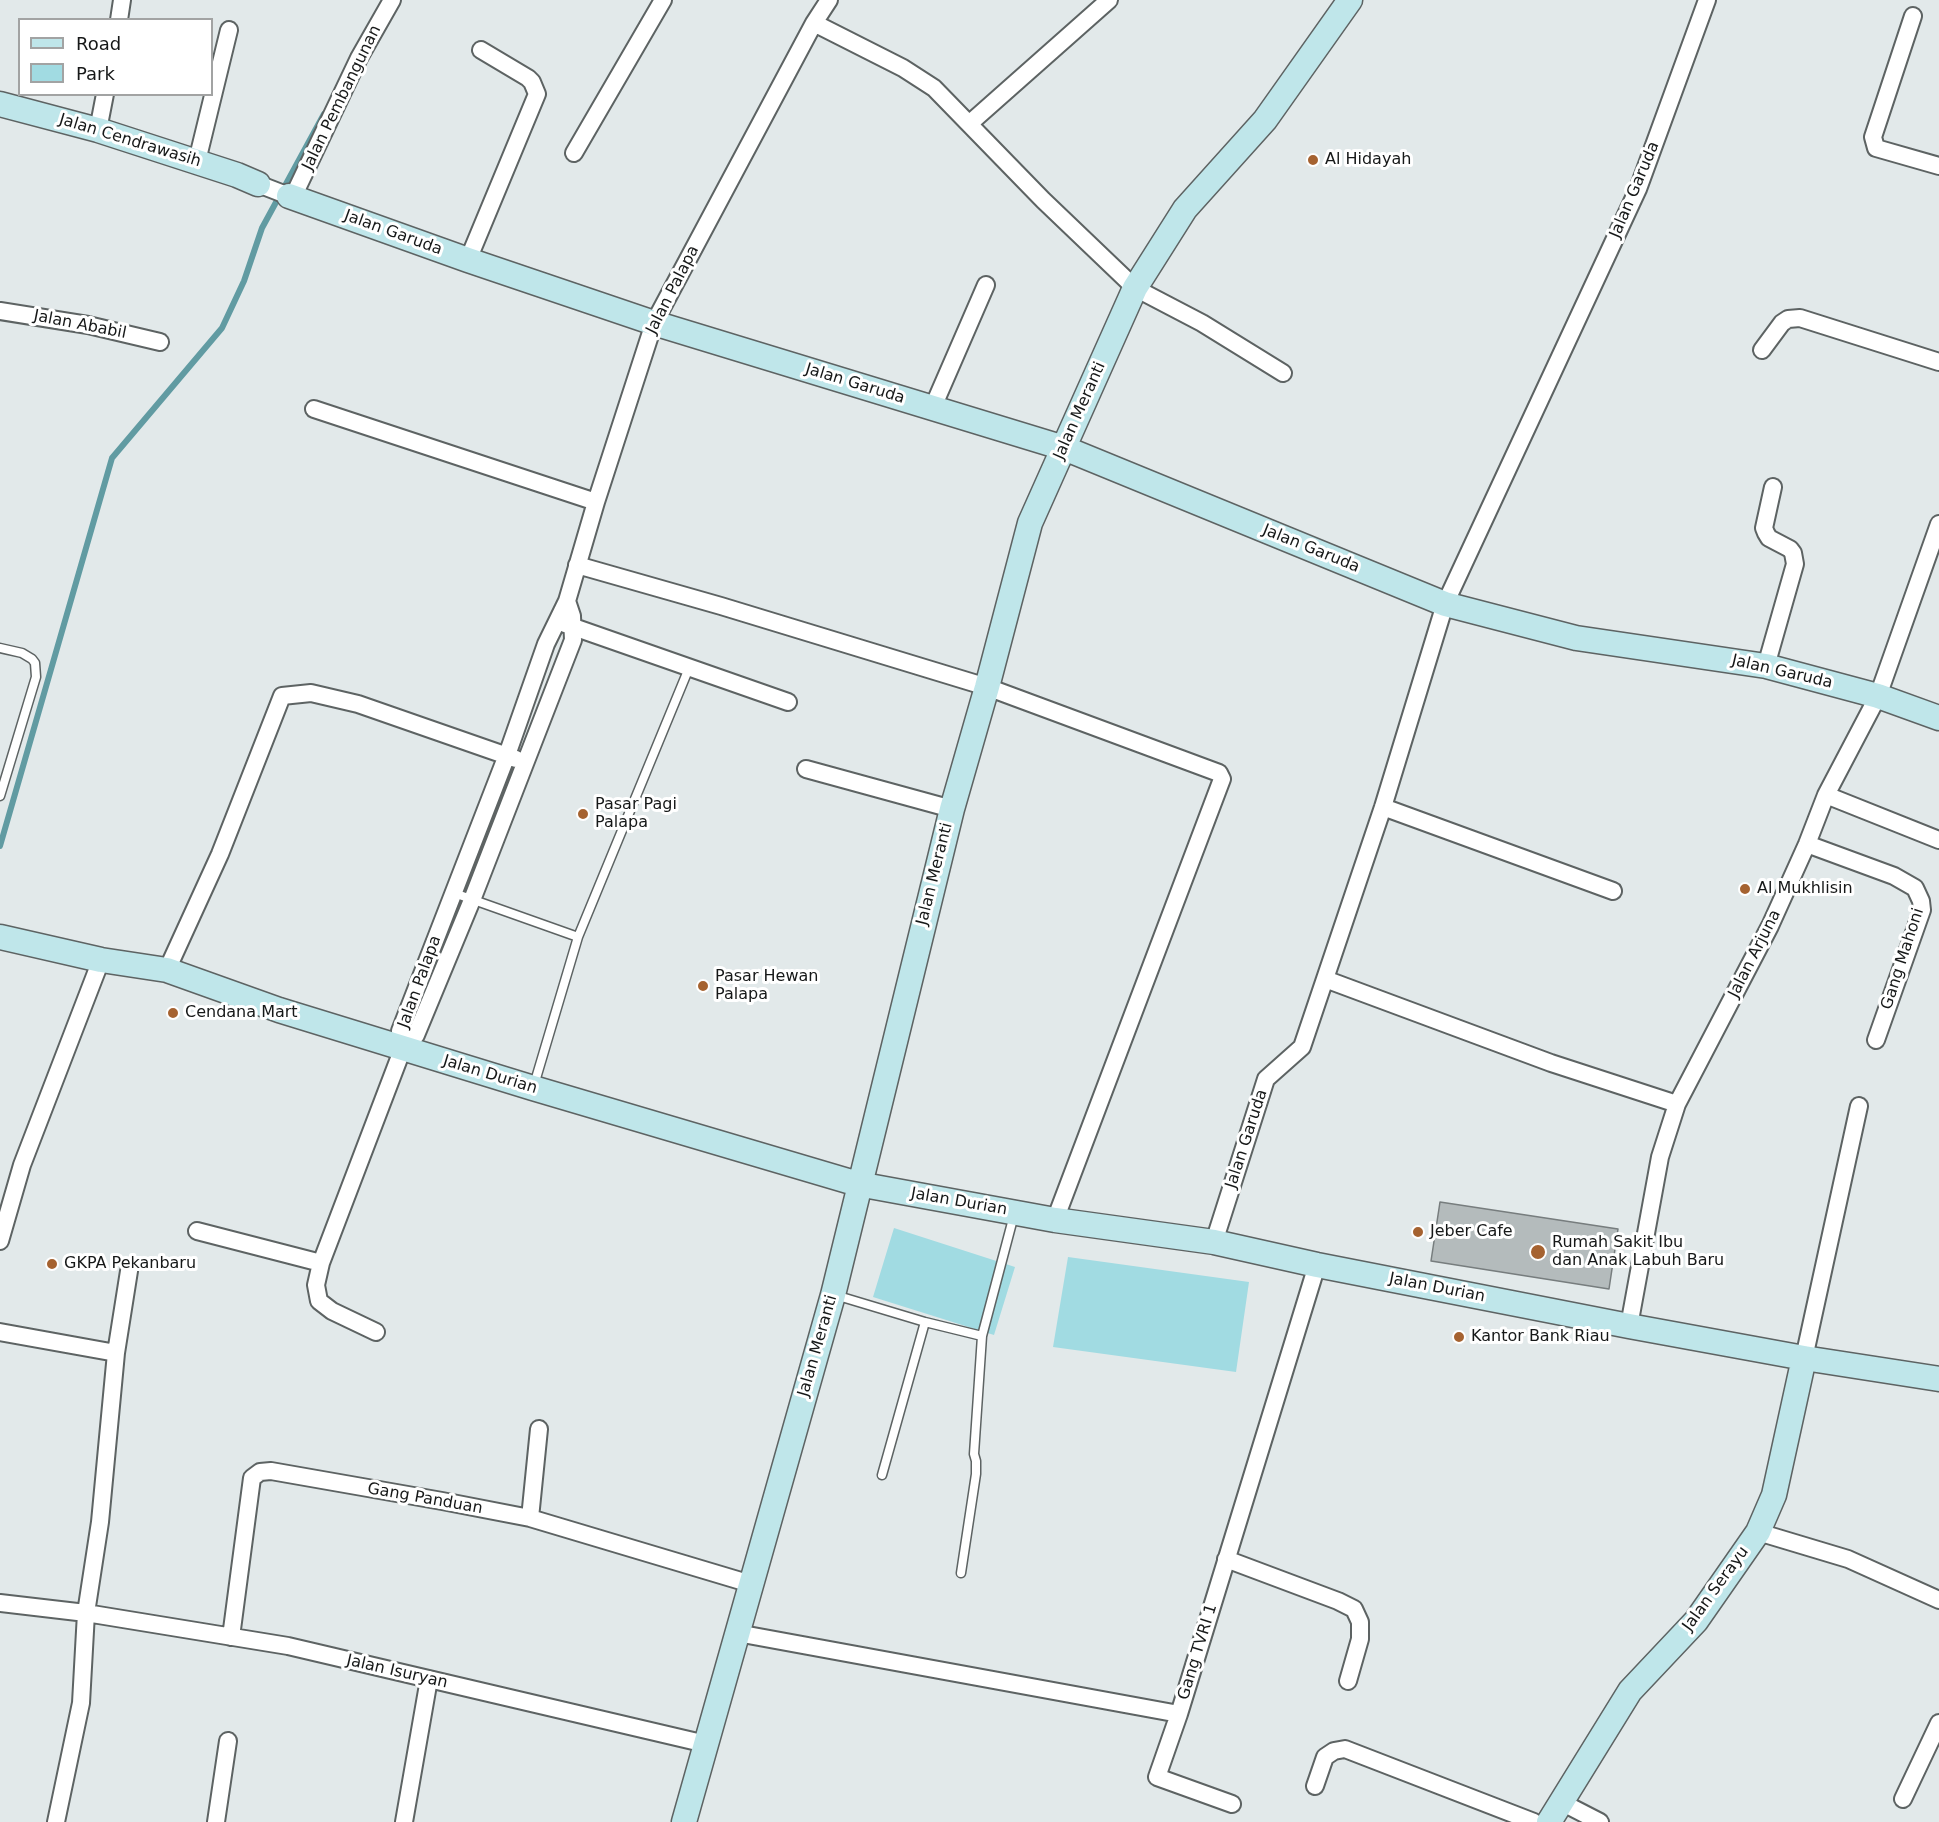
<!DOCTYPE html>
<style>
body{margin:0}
#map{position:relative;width:1939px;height:1822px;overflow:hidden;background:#e2e9ea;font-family:"DejaVu Sans",sans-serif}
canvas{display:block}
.legend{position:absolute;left:18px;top:18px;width:195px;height:78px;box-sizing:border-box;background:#fff;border:2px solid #a2a3a3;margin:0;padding:8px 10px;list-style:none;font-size:18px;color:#161818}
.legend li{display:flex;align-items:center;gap:12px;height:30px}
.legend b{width:30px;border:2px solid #a2a3a3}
</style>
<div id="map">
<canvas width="1939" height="1822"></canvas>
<ul class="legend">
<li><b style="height:8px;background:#bfe6ea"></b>Road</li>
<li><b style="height:16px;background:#a1dbe2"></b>Park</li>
</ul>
</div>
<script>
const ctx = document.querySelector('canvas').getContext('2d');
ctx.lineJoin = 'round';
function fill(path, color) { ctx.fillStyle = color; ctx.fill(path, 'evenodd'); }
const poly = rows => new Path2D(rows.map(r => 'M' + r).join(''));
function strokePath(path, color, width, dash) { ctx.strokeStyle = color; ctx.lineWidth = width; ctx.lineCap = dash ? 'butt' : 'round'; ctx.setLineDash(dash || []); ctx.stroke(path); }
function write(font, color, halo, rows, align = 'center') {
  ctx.font = font + ' "DejaVu Sans",sans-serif'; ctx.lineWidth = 6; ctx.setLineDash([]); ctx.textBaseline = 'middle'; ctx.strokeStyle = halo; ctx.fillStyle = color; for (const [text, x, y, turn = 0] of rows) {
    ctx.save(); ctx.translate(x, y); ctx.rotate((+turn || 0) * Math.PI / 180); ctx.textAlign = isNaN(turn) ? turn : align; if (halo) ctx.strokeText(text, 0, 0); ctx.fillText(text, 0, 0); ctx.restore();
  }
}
fill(poly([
 [894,1228,1015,1267,994,1335,873,1297],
 [1068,1257,1249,1282,1236,1372,1053,1347]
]), '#a1dbe2');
strokePath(poly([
 [0,846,112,458,222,328,244,281,262,228,324,114]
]), '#619ba2', 6);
const building = poly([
 [1440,1202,1618,1229,1609,1289,1431,1261,1440,1202]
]);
fill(building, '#b4bbbc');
strokePath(building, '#777d7e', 1.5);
const lane = poly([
 [0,648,22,653,32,659,35,663,36,677,0,796],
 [454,893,578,937],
 [534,1085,578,937,689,668],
 [835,1295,925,1322,982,1336],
 [882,1475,925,1322],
 [961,1573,976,1474,976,1461,974,1454,982,1336,1014,1215]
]);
const street = poly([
 [1913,16,1873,137,1876,148,1939,166],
 [119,20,122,0],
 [814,23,903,68,934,88,1043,200,1135,288,1202,323,1283,373],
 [969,124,1109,0],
 [98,130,105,94],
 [574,153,663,0],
 [197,161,229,30],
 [258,184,289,196],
 [293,197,359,58,392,0],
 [468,260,537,94,532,82,528,78,481,50],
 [0,311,88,325,160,342],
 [1762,350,1782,323,1788,319,1800,318,1939,362],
 [933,407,986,285],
 [314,409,596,502],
 [577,565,721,606,987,687,1219,773,1222,779,1055,1220],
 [565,624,788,702],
 [1766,666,1795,564,1793,553,1790,549,1769,538,1766,533,1764,528,1773,487],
 [806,769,952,809],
 [1826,795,1939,840],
 [1383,807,1613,891],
 [1807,844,1894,876,1915,888,1921,901,1922,910,1876,1040],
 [167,970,220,854,282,696,311,693,358,704,516,759],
 [1325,979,1551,1063,1677,1104],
 [403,1048,400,1031,507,755,546,644,567,601,596,502,654,323,814,23,829,0],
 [197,1231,321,1263],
 [0,1241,22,1165,101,960],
 [1214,1242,1266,1079,1302,1047,1383,807,1445,604,1638,189,1707,0],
 [1629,1326,1660,1157,1677,1104,1770,926,1807,844,1826,795,1878,696,1939,524],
 [0,1332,116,1353],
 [376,1332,332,1311,319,1301,316,1285,321,1263,403,1048,416,1035,472,900,573,640,572,616,567,601],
 [1804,1358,1859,1106],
 [530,1518,539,1429],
 [1758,1532,1848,1559,1939,1600],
 [1226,1559,1338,1601,1354,1609,1360,1622,1360,1639,1348,1681],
 [0,1603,86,1613,288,1646,706,1744],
 [737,1633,1179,1714,1317,1265],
 [231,1637,252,1478,260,1472,271,1471,442,1501,530,1518,751,1584],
 [1179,1714,1157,1777,1232,1804],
 [1315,1786,1325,1757,1334,1751,1345,1749,1534,1822],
 [1903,1799,1939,1723],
 [1563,1803,1600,1822],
 [56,1822,81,1703,86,1613,100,1522,116,1353,129,1271],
 [216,1822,228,1741],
 [404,1822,429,1679]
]);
const secondary = poly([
 [0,104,98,130,237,175,258,184],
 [289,196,468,260,654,323,1064,448,1445,604,1576,638,1766,666,1878,696,1939,718],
 [0,937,101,960,167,970,279,1010,533,1088,858,1184,1055,1220,1214,1242,1317,1265,1629,1326,1804,1358,1939,1379],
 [684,1822,833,1295,952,809,987,687,1030,523,1135,288,1185,209,1265,120,1350,0],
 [1549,1822,1630,1691,1696,1621,1758,1532,1774,1495,1804,1358]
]);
strokePath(lane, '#5d6363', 11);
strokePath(street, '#5d6363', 20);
strokePath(secondary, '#5d6363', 27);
strokePath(lane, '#fff', 8);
strokePath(street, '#fff', 16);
strokePath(secondary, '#bfe6ea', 24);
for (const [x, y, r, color] of [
 [1313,160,6,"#a56230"],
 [583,814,6,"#a56230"],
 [1745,889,6,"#a56230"],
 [703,986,6,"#a56230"],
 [173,1013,6,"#a56230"],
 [1418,1232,6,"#a56230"],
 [1538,1252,8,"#a56230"],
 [52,1264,6,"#a56230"],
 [1459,1337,6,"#a56230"]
]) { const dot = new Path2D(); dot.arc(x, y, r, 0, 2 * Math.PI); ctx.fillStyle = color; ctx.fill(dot); strokePath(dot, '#fff', 2); }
write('16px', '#161818', '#fff', [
 ["Jalan Pembangunan",342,98,-64],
 ["Jalan Cendrawasih",130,141,17],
 ["Jalan Garuda",1635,190,-67],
 ["Jalan Garuda",393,233,20],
 ["Jalan Palapa",673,290,-63],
 ["Jalan Ababil",80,325,11],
 ["Jalan Garuda",855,384,17],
 ["Jalan Meranti",1080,411,-66],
 ["Jalan Garuda",1311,549,22],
 ["Jalan Garuda",1782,672,13],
 ["Jalan Meranti",935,874,-76],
 ["Jalan Arjuna",1755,954,-63],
 ["Gang Mahoni",1903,959,-72],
 ["Jalan Palapa",420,982,-70],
 ["Jalan Durian",490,1075,17],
 ["Jalan Garuda",1247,1139,-72],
 ["Jalan Durian",959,1202,10],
 ["Jalan Durian",1437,1288,11],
 ["Jalan Meranti",818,1346,-74],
 ["Gang Panduan",425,1499,10],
 ["Jalan Serayu",1716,1589,-54],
 ["Gang TVRI 1",1198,1652,-73],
 ["Jalan Isuryan",397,1672,13]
]);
write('16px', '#161818', '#fff', [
 ["Al Hidayah",1325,160],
 ["Pasar Pagi",595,805],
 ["Palapa",595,823],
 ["Al Mukhlisin",1757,889],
 ["Pasar Hewan",715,977],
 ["Palapa",715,995],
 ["Cendana Mart",185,1013],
 ["Jeber Cafe",1430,1232],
 ["Rumah Sakit Ibu",1552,1243],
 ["dan Anak Labuh Baru",1552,1261],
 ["GKPA Pekanbaru",64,1264],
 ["Kantor Bank Riau",1471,1337]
], 'left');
</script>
